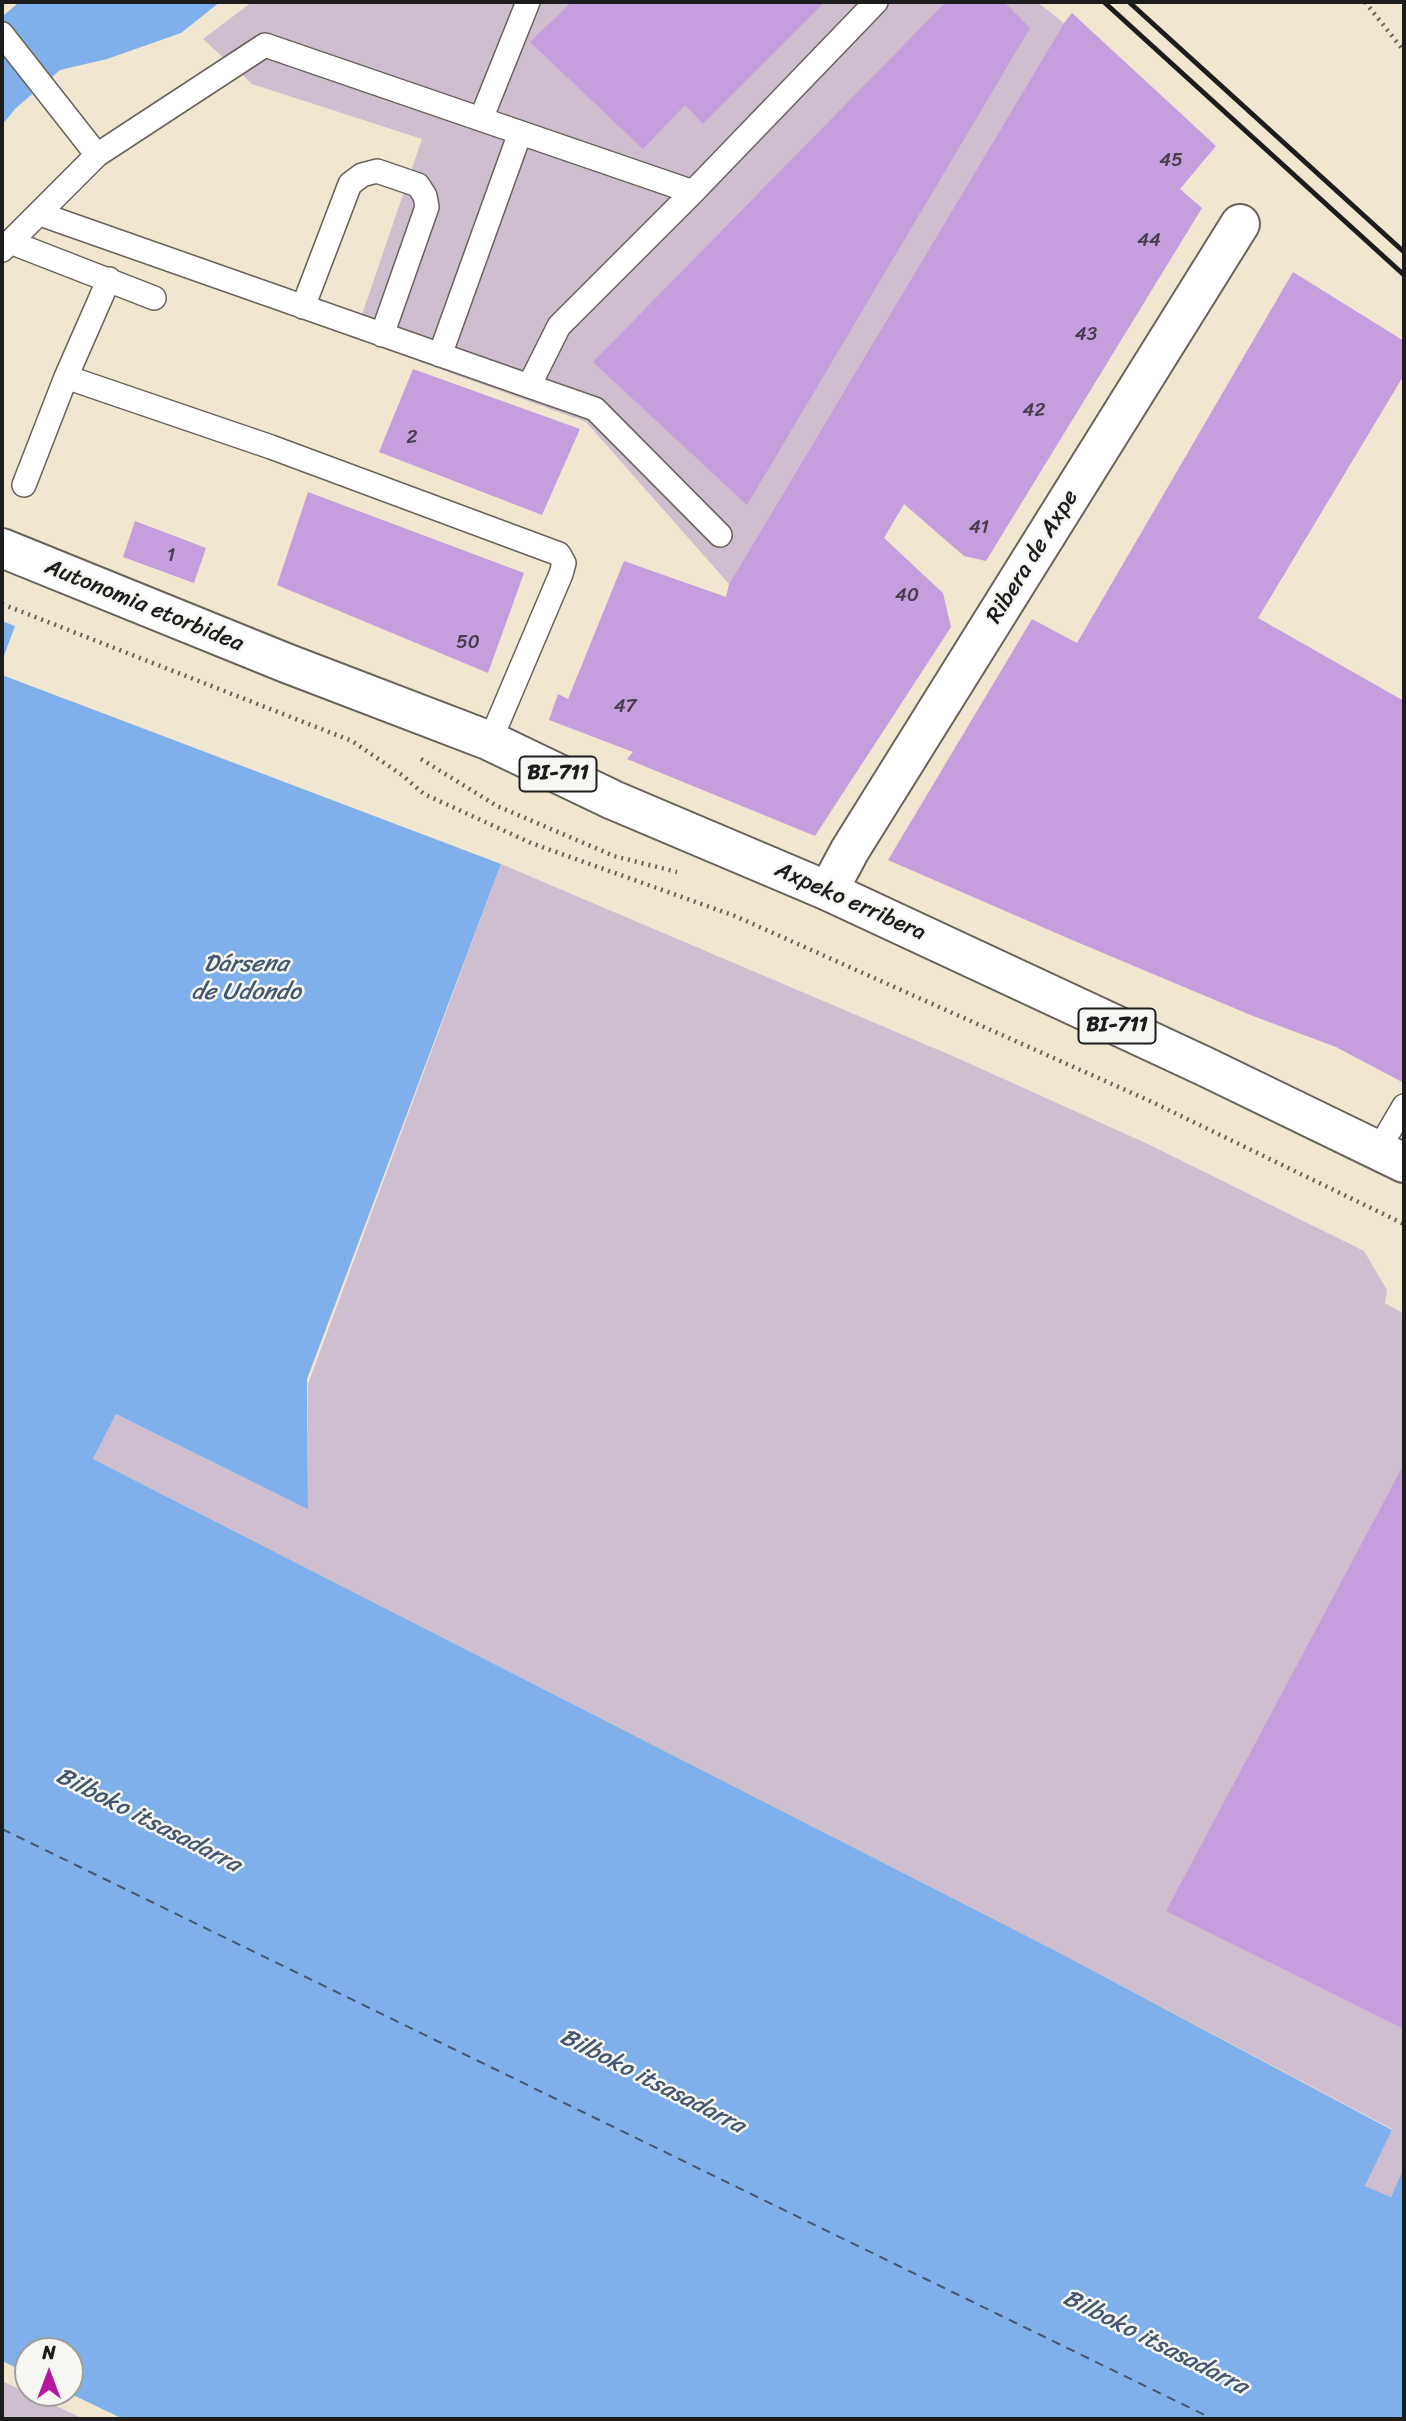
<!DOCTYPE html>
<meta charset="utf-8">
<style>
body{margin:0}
#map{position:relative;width:1406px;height:2421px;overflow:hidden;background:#f1e7d0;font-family:Sriracha,sans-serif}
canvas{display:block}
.frame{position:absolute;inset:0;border:4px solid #1c1c1c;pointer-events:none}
.north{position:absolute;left:14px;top:2337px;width:70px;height:70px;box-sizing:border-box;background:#f6f6f2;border:2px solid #9f9f9c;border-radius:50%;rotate:0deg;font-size:19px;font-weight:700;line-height:28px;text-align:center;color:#1c1c1c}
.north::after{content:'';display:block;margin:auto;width:24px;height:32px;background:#b5179e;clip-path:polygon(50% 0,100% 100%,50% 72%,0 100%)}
</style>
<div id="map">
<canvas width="1406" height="2421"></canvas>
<div class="frame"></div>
<div class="north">N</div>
</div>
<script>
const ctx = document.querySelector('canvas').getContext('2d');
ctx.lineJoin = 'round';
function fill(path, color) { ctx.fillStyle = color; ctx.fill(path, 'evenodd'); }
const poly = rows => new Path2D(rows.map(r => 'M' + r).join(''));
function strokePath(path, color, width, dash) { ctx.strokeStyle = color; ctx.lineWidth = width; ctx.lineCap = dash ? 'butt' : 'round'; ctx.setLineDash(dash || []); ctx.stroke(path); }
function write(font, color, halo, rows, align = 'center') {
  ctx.font = font + ' Sriracha,sans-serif'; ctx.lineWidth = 5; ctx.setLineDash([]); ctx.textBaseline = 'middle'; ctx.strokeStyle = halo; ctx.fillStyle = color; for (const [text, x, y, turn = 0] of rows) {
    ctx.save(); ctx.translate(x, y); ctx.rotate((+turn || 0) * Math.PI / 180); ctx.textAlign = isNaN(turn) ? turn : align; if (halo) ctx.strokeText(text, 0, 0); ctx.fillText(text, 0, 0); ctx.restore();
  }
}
fill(poly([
 [252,2,1037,2,1064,23,729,584,586,422,354,338,422,139,252,84,203,39],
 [501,864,955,1057,1150,1145,1364,1251,1387,1290,1385,1303,1404,1314,1404,2167,1391,2197,1365,2186,1392,2129,1058,1952,93,1459,116,1414,308,1508,308,1384],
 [2,2381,28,2393,84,2419,2,2419]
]), '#cfbdd0');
fill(poly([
 [19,2,220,2,181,33,107,59,60,70,15,109,2,125,2,17],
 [2,621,15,626,2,661],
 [2,675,501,864,307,1379,308,1509,116,1414,93,1459,1058,1952,1392,2130,1365,2186,1391,2197,1404,2167,1404,2419,123,2419,69,2393,70,2351,28,2351,28,2373,2,2361]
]), '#7fb0eb');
strokePath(poly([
 [2,1829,1213,2419]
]), '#44576f', 2, [9, 7]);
fill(poly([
 [572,2,825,2,703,124,685,105,643,149,530,42],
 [946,2,1004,2,1030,28,747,505,593,362],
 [1072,13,1216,146,1180,189,1202,208,986,561,964,556,904,504,884,538,943,593,951,627,815,836,627,759,633,752,549,720,558,694,568,699,624,561,726,597,729,584,1064,23],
 [1293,272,1404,341,1404,375,1258,618,1404,701,1404,1083,1336,1047,1253,1016,1065,937,888,860,1032,619,1077,643],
 [413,369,580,429,542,515,379,452],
 [308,492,524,573,488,673,277,585],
 [135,521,206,548,194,583,123,557],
 [1404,1464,1404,2029,1166,1911]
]), '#c49edd');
const service = poly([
 [2,34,97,155],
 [481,119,528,2],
 [40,214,529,386],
 [10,242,154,298],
 [2,250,97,155,265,45,693,192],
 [303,307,350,184,362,175,377,171,418,185,425,196,427,207,382,335],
 [440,355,520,133],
 [66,377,271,447,559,554,564,563,561,574,490,741],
 [24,485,66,377,109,279],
 [720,535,595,409,529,386,559,326,693,192,876,2],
 [1378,1150,1404,1106]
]);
const minor = poly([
 [828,891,850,850,1240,224]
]);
const primary = poly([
 [2,548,286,663,490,741,613,800,828,891,1206,1067,1404,1163]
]);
strokePath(service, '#67635b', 26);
strokePath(minor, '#67635b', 42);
strokePath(primary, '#67635b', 42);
strokePath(poly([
 [1365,2,1404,51],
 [2,604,352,741,402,775,424,794,531,843,735,916,1150,1101,1404,1224],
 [421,759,497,806,614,856,677,872]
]), '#67635b', 4.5, [2, 5]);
strokePath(service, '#fff', 23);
strokePath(minor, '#fff', 38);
strokePath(primary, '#fff', 38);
strokePath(poly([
 [1104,2,1404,275],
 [1129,2,1404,252]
]), '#1c1c1c', 5);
write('19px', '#463c4c', null, [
 ["45",1171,161],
 ["44",1149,241],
 ["43",1086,335],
 ["42",1034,411],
 ["2",412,438],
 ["41",979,528],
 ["1",171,556],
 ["40",907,596],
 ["50",468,643],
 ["47",625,707]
]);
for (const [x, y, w] of [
 [558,774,77],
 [1117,1026,77]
]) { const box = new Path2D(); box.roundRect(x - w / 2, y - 17.5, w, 35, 5); ctx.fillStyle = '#f6f6f2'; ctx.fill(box); strokePath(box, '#1c1c1c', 2); }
write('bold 21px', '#1c1c1c', null, [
 ["BI-711",558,774],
 ["BI-711",1117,1026]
]);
write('23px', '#1c1c1c', '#f6f6f2', [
 ["Ribera de Axpe",1033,557,-58],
 ["Autonomia etorbidea",144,606,22],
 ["Axpeko erribera",850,902,24]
]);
write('italic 24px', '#44576f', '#f6f6f2', [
 ["Dársena",246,965],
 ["de Udondo",246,993],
 ["Bilboko itsasadarra",148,1821,27],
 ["Bilboko itsasadarra",652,2082,27],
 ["Bilboko itsasadarra",1155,2343,27]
]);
</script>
